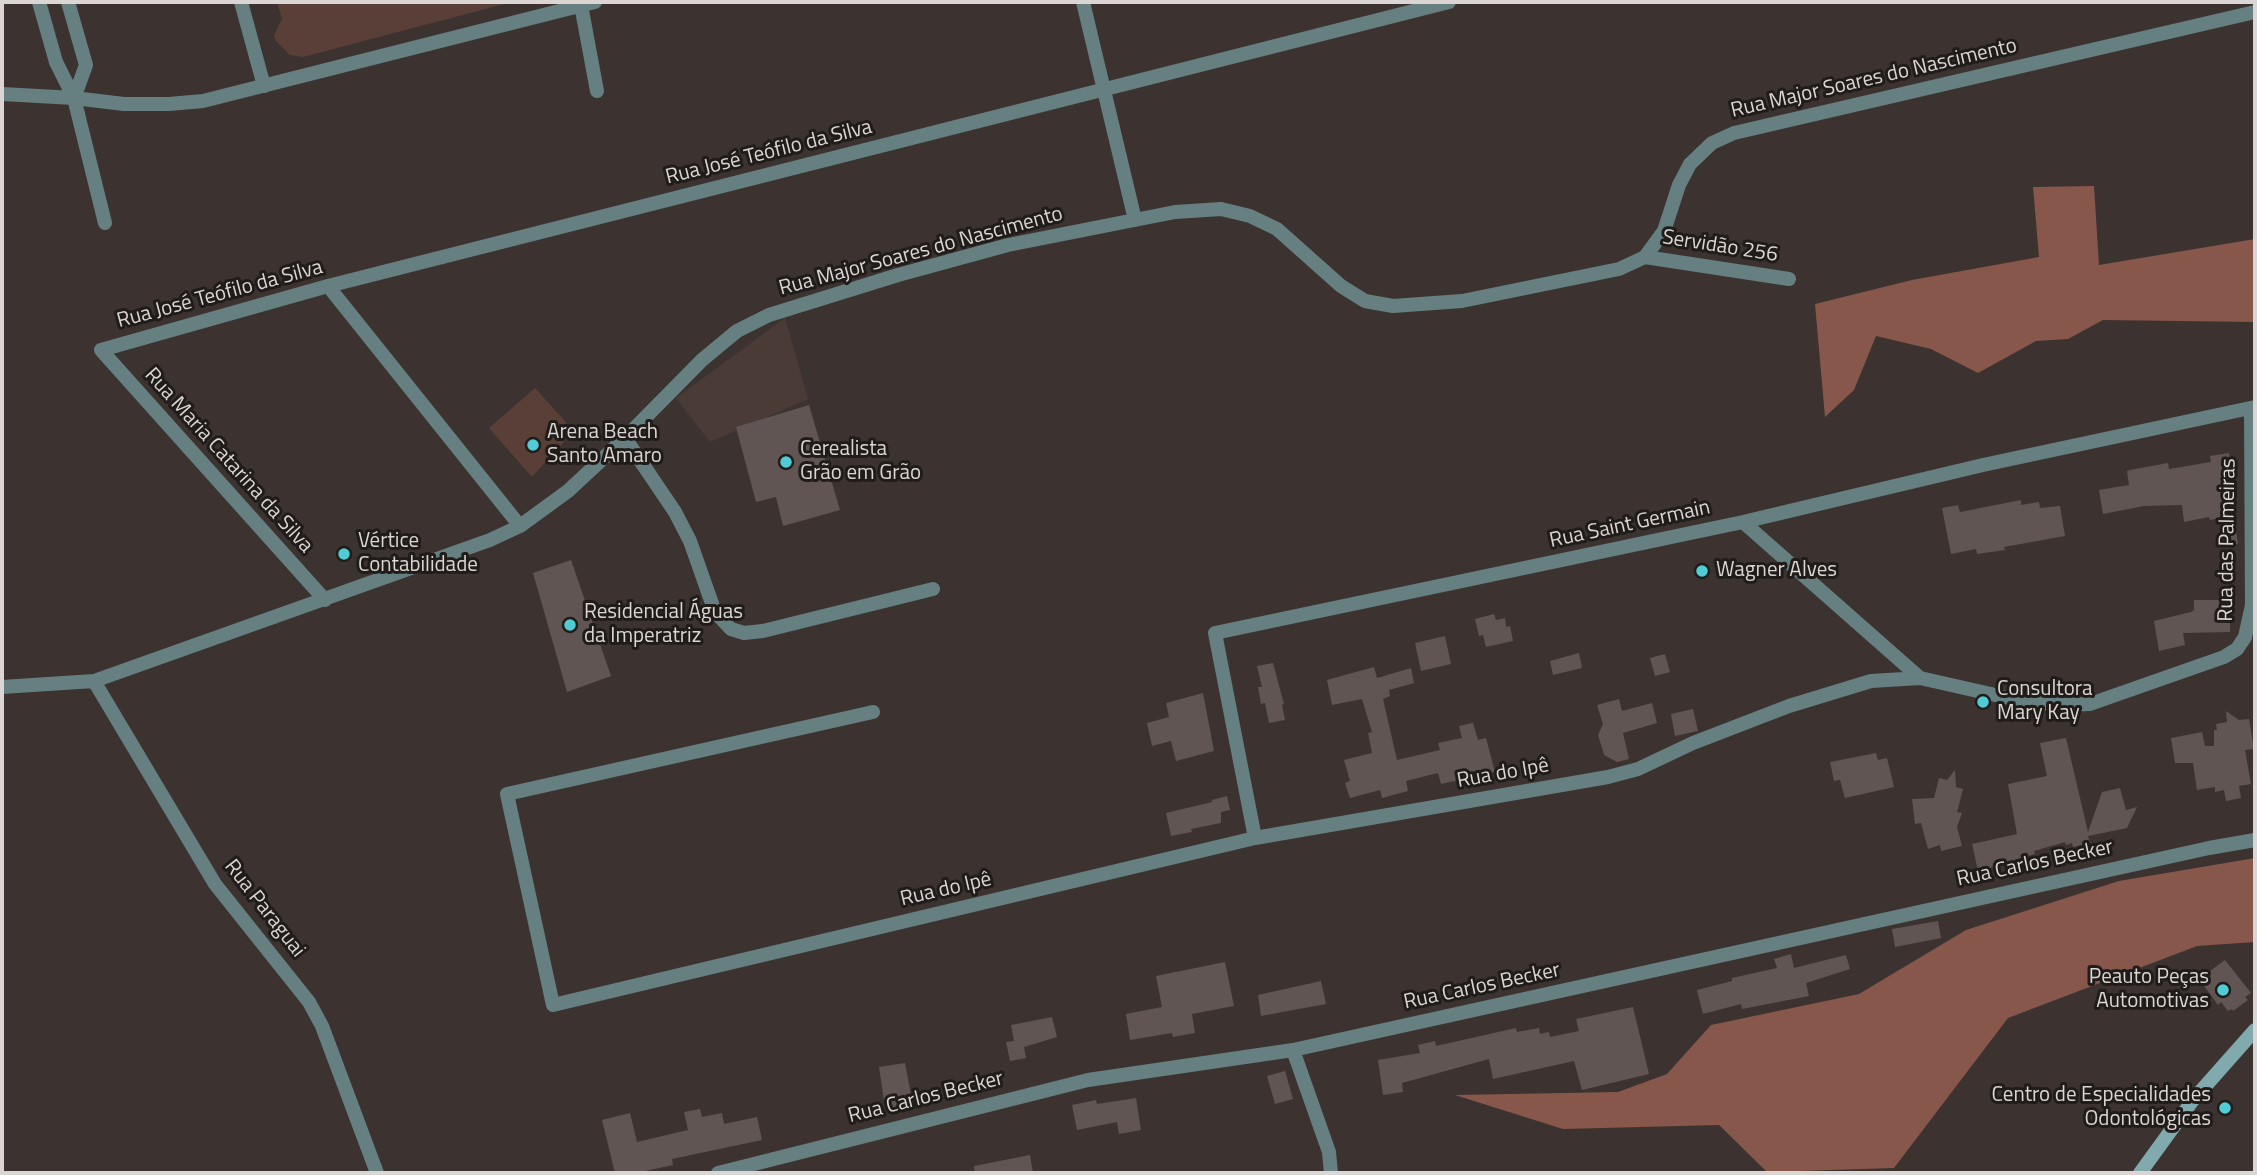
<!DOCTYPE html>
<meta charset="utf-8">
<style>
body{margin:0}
#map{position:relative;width:2257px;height:1175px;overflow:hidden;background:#3c3330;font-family:"Titillium Web",sans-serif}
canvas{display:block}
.frame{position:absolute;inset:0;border:4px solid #dbd5d3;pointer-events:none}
</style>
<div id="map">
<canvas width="2257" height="1175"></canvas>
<div class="frame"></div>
</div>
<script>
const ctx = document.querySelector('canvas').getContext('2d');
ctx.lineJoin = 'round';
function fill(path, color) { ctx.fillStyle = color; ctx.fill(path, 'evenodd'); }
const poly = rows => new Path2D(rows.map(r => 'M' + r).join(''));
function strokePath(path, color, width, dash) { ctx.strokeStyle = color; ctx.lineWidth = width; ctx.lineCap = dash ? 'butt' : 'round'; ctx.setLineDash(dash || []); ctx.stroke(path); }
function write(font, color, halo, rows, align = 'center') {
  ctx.font = font + ' "Titillium Web",sans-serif'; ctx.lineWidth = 6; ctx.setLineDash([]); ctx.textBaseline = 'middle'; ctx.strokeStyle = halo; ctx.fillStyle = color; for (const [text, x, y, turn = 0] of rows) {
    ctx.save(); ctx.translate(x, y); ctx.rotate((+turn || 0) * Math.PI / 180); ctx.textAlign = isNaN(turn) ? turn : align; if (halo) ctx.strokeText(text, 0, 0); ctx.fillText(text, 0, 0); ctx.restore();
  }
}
fill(poly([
 [785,318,808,399,710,442,676,398]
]), '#4b3b37');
fill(poly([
 [277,2,512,2,303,57,290,55,276,41,274,35,282,19],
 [535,388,574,431,532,477,489,428]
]), '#5a3e38');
fill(poly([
 [2094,186,2099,265,2255,239,2255,322,2103,320,2068,339,2036,341,1978,373,1931,349,1876,336,1854,390,1825,417,1815,304,1912,280,2039,257,2033,187],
 [2255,858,2255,942,2197,946,2008,1018,1894,1168,1767,1172,1719,1125,1563,1129,1455,1095,1618,1092,1667,1074,1711,1025,1859,994,1966,930,2119,881]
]), '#87574c');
fill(poly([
 [809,405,840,510,783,526,776,497,756,502,736,427],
 [2229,453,2235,487,2235,505,2232,505,2238,544,2225,546,2220,518,2210,520,2209,517,2184,522,2182,505,2144,506,2103,514,2099,490,2129,485,2127,471,2130,470,2168,463,2169,469,2211,462,2210,456],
 [2021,500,2021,505,2039,502,2040,508,2060,506,2065,536,2004,547,2005,550,1977,554,1976,549,1951,554,1942,508,1958,505,1960,512],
 [571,560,611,676,567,692,533,573],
 [2194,600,2225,600,2225,611,2230,611,2230,632,2183,633,2185,645,2159,651,2154,621,2191,612,2194,610],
 [1494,614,1496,620,1505,618,1506,627,1510,626,1513,641,1486,647,1483,635,1479,636,1475,619],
 [1445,636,1451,664,1421,671,1415,643],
 [1579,653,1582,668,1553,675,1550,661],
 [1665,654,1670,672,1655,676,1650,658],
 [1273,663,1284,704,1282,705,1285,720,1269,723,1265,703,1261,704,1258,687,1262,687,1257,666],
 [1374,667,1377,678,1411,668,1414,683,1389,690,1390,696,1383,699,1397,760,1440,750,1438,743,1462,738,1459,726,1473,723,1478,740,1486,738,1495,772,1441,784,1438,773,1406,781,1408,791,1382,798,1380,790,1350,798,1345,783,1350,781,1344,760,1372,753,1368,733,1372,732,1362,699,1332,705,1327,680],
 [1203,693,1214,751,1176,761,1171,741,1152,746,1147,723,1169,717,1166,703],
 [1619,699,1622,711,1652,703,1657,723,1623,733,1629,759,1617,762,1604,755,1603,751,1598,735,1603,724,1597,705],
 [1693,709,1698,731,1675,736,1671,714],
 [2226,711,2239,720,2249,719,2254,749,2245,750,2251,784,2239,786,2241,798,2226,801,2224,790,2215,792,2215,787,2197,790,2193,763,2175,763,2171,738,2202,732,2205,746,2214,746,2214,730,2217,730,2216,724,2227,722],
 [2066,738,2088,832,2102,792,2120,788,2126,810,2137,807,2127,828,2088,836,2090,843,2073,847,2072,843,2066,845,2065,842,2034,851,2035,854,2003,863,2004,865,1978,871,1972,844,2017,834,2008,784,2047,776,2040,743],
 [1876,753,1878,760,1887,758,1894,787,1845,798,1840,780,1834,781,1830,762],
 [1955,770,1956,787,1963,789,1957,812,1962,813,1957,827,1962,846,1941,851,1940,845,1928,849,1921,823,1915,824,1912,799,1934,798,1939,778,1947,780],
 [1227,796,1230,810,1221,812,1221,823,1191,829,1192,832,1171,836,1166,813,1212,802,1212,800],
 [1938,921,1941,938,1895,947,1892,929],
 [1791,954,1794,968,1846,955,1850,969,1806,983,1809,996,1742,1009,1741,1004,1703,1014,1697,990,1732,981,1732,978,1777,968,1774,959],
 [2225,960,2251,993,2245,997,2248,1000,2233,1011,2232,1009,2228,1011,2221,1002,2218,1005,2199,979],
 [1225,962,1234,1006,1192,1014,1195,1033,1173,1037,1172,1033,1130,1040,1126,1014,1162,1007,1156,976],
 [1321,981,1326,1004,1261,1016,1258,995],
 [1633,1007,1649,1074,1582,1090,1574,1061,1493,1079,1489,1059,1402,1083,1403,1092,1383,1095,1378,1060,1420,1053,1418,1045,1435,1041,1436,1046,1516,1028,1517,1032,1539,1028,1540,1034,1549,1032,1550,1037,1579,1031,1576,1019],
 [1052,1017,1057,1037,1024,1047,1026,1058,1010,1061,1006,1042,1014,1041,1011,1025],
 [905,1063,913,1105,885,1108,879,1067],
 [1285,1071,1293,1099,1275,1104,1267,1076],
 [1136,1098,1141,1130,1119,1134,1117,1122,1077,1130,1072,1105,1096,1100,1097,1104],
 [700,1109,702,1117,722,1113,724,1124,757,1117,762,1140,672,1159,673,1165,636,1173,615,1173,602,1120,630,1113,637,1142,688,1130,684,1112],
 [1030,1155,1033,1173,975,1173,974,1166]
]), '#605553');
strokePath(poly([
 [39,2,56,62,74,98,105,223],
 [68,2,86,65,74,98],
 [241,2,264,86],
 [1083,2,1135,220],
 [581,5,597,91],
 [2,94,74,98,124,104,169,104,203,101,595,2],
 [1645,257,1789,279],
 [328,286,520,526],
 [625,438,675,512,690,541,715,612,731,629,744,633,763,631,933,589],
 [1743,522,1920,678,2022,701,2062,705,2090,704,2224,657,2237,649,2245,637,2252,605,2251,408],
 [325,600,101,350,328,286,1449,2],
 [94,681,215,884,309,1002,322,1026,377,1173],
 [2,687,94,681,490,540,520,526,568,491,625,438,702,360,737,331,769,315,898,275,1008,245,1175,212,1221,209,1250,216,1277,229,1341,286,1365,301,1393,306,1462,301,1619,269,1645,257,1664,231,1679,185,1690,164,1712,143,1734,133,2255,12],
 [873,712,507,794,553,1005,1255,838,1608,777,1638,769,1693,743,1789,706,1871,681,1920,678],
 [1255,838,1215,633,1743,522,1983,465,2255,407],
 [1293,1050,1329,1152,1331,1173],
 [718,1173,1088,1080,1293,1050,2209,848,2255,840]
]), '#668082', 14);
strokePath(poly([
 [2140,1173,2193,1100,2255,1030]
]), '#80aaad', 14);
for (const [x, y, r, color] of [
 [533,445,7,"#51ccd4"],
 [786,462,7,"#51ccd4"],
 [344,554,7,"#51ccd4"],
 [1702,571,7,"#51ccd4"],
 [570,625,7,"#51ccd4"],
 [1983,702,7,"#51ccd4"],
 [2223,990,7,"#51ccd4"],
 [2225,1108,7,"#51ccd4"]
]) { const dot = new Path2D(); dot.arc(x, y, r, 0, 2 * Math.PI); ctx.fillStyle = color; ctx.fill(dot); strokePath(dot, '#201c1a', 2.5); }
write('21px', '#dbd5d3', '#201c1a', [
 ["Rua Major Soares do Nascimento",1874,79,-13],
 ["Rua José Teófilo da Silva",769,153,-14],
 ["Servidão 256",1720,247,9],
 ["Rua Major Soares do Nascimento",921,252,-15],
 ["Rua José Teófilo da Silva",220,295,-15],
 ["Rua Maria Catarina da Silva",228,461,48],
 ["Rua Saint Germain",1630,525,-12],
 ["Rua das Palmeiras",2228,540,-89],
 ["Rua do Ipê",1503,774,-10],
 ["Rua Carlos Becker",2035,864,-12],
 ["Rua do Ipê",946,890,-13],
 ["Rua Paraguai",264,909,52],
 ["Rua Carlos Becker",1482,987,-12],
 ["Rua Carlos Becker",926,1098,-14]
]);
write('21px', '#dbd5d3', '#201c1a', [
 ["Arena Beach",547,433],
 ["Santo Amaro",547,457],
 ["Cerealista",800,450],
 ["Grão em Grão",800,474],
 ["Vértice",358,542],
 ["Contabilidade",358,566],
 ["Wagner Alves",1716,571],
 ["Residencial Águas",584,613],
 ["da Imperatriz",584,637],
 ["Consultora",1997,690],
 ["Mary Kay",1997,714],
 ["Peauto Peças",2209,978,"right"],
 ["Automotivas",2209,1002,"right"],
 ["Centro de Especialidades",2211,1096,"right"],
 ["Odontológicas",2211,1120,"right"]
], 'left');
</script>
